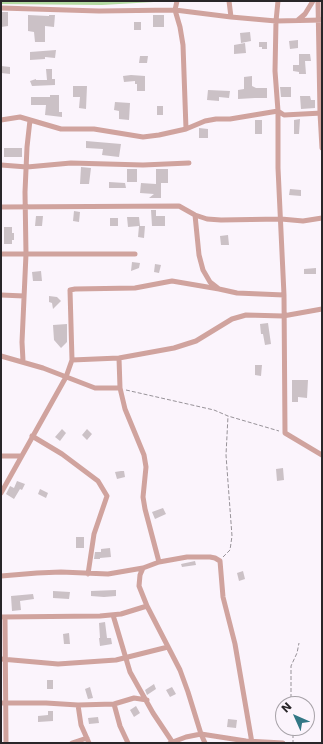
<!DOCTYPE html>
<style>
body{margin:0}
#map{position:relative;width:323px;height:744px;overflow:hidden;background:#fbf4fc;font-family:"DejaVu Sans",sans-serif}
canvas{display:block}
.frame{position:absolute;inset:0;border:2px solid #292629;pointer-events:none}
.north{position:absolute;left:275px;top:696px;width:40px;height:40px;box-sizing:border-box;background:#fbf4fc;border:1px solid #a7a2a8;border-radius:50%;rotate:315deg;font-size:11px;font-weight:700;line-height:16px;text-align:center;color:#292629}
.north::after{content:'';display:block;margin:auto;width:14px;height:18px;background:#327785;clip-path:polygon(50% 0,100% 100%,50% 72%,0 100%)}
</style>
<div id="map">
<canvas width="323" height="744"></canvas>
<div class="frame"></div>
<div class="north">N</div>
</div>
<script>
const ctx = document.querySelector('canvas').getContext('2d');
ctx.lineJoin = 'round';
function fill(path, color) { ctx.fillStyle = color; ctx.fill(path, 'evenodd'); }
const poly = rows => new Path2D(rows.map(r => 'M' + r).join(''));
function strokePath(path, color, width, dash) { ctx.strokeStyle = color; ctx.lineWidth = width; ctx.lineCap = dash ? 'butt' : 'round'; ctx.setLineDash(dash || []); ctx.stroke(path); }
fill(poly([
 [1,1,171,1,102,5,1,4]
]), '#b3daa1');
fill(poly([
 [2,12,8,12,8,26,1,27],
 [28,15,49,16,49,15,55,15,54,27,45,26,45,42,35,42,34,32,28,31],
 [153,15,164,15,164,27,153,27],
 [134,22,141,22,141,30,134,30],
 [250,32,251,41,241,43,240,33],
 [298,40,298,48,290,49,289,41],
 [259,42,267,42,267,49,262,49,262,47,259,47],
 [245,43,246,53,234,54,234,45],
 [56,50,55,58,45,57,45,59,30,60,30,52],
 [299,54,310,54,311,61,305,61,306,74,299,74,299,72,293,71,293,65,299,65],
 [140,56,148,56,147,63,139,63],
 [1,66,10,67,10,74,1,73],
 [46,69,52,69,52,79,55,79,55,85,32,86,30,81,36,79,36,80,47,80],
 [131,75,145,76,145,91,137,91,137,84,135,84,135,81,124,82,123,76],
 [252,76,252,86,256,88,267,88,267,98,255,98,238,99,238,90,244,89,244,77],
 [73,86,87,86,86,109,79,108,80,97,73,97],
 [280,87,291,87,291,97,281,97],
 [208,90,230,91,229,98,219,97,219,101,207,100],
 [50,95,59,95,59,112,62,112,62,117,45,115,46,105,31,105,31,97,50,97],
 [300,96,310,96,311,100,315,100,315,108,301,109],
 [115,102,130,103,129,120,119,119,119,111,114,110],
 [157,106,163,106,163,115,157,115],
 [300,119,299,134,294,134,294,120],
 [255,120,262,120,262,134,255,134],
 [199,128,208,129,208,138,199,138],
 [86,141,121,144,119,157,102,155,103,149,86,148],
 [4,148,22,148,22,157,4,157],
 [81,167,91,168,89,184,80,184],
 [127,169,137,169,137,182,127,182],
 [156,169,168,169,168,183,161,183,161,198,149,198,154,194,140,193,141,183,156,184],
 [109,182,125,183,126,188,109,188],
 [290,189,301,190,301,196,289,195],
 [151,210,156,210,156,216,165,216,165,226,152,226],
 [74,211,80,212,79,222,73,221],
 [36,216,43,216,42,226,35,226],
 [127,217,139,217,140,226,145,226,144,238,138,237,139,226,128,227],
 [110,218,118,218,118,226,110,226],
 [4,227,12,227,12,233,14,233,14,240,12,240,12,244,4,244],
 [228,235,229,245,221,245,220,236],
 [132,262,140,263,139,268,131,271],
 [155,264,161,265,159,273,154,272],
 [316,268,316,274,304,274,304,269],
 [41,271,42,281,33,281,32,272],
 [49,296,57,297,61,301,53,309,52,303,49,302],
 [268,323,271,344,265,345,263,334,261,334,260,324],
 [67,324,67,342,61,348,54,340,53,325],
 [255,365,262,365,261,376,255,375],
 [292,380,308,380,307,398,298,397,298,402,292,402],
 [62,429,66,433,60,441,55,437],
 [87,429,92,434,87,440,82,435],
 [283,468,284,480,277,481,276,469],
 [121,471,124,471,125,477,117,479,115,472],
 [17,481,25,484,22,490,20,489,14,499,6,494,10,486,14,488],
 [40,489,48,493,46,498,38,494],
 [163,508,166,514,155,519,152,512],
 [76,537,84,537,84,548,76,548],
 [110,548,111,557,100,558,100,559,94,559,95,552,101,552,101,549],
 [195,561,196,565,182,567,181,564],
 [243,571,245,579,239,581,237,573],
 [116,590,116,596,104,597,91,596,91,591],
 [53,591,70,592,69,599,53,598],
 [33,594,34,599,20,601,21,610,12,611,11,596],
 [105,622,107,638,111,638,112,644,100,646,99,638,100,638,99,623],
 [69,633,70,644,64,644,63,634],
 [47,680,53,680,53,689,47,689],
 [154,684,156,689,147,695,145,690],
 [90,687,93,698,88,699,85,689],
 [172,687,176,694,170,697,166,690],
 [136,706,140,713,134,717,130,710],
 [48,711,53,711,53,721,38,722,38,716,48,715],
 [98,717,99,723,89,724,88,718],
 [228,719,237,720,236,728,227,727]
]), '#cbc1c6');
strokePath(poly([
 [126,390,214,410,228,416,279,431],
 [223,557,230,550,232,536,226,455,228,416],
 [291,704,291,666,297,653,299,643],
 [293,728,293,743]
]), '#979298', 1, [4, 2]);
strokePath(poly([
 [177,1,175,10,180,27,183,45,186,129],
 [229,1,231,17],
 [278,1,276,21,275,71,278,111,278,168,284,295,285,433,322,455],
 [318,1,320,113,322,148],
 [1,8,99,11,175,10,231,17,276,21,322,20],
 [298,20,305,14,313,1],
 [1,120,20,117,61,129,94,129,143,137,159,135,186,129,205,121,216,119,230,119,278,111,284,115,322,113],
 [1,165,27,167,71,163,143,165,189,163],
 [1,207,179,206,195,215,207,219,221,220,281,219,303,221,322,218],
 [195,215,199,255,203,270,210,282,219,289,237,293,284,295],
 [1,254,135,254],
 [1,295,24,296],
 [1,356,43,368,95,388,120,388],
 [119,358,120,388,125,409,144,455,146,467,143,497,145,509,159,562],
 [72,360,70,290,75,289,135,288,172,281,219,289],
 [23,361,22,342,26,254,25,192,27,147,30,120],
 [32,436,62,454,98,481,107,496,94,534,88,574],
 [1,456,21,456],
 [1,493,66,377,72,360,119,358,174,348,196,341,232,319,246,315,283,316,322,309],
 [143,568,159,562,187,557,210,557,215,558,220,561,223,597,235,644,252,743],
 [1,576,37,573,61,572,108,574,143,568,140,575,139,586,147,606,180,670,188,692,201,734,205,743],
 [113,615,130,672,153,713,173,743],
 [1,617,100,616,121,614,147,606],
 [5,617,6,743],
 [1,659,58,664,116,660,168,647],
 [1,703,46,703,78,705,114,704,134,698,147,700],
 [114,704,120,726,128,743],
 [78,705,81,725,89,743],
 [72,743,87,738],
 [170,743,186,737,201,734,246,741,283,743]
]), '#d0a39e', 5);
</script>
